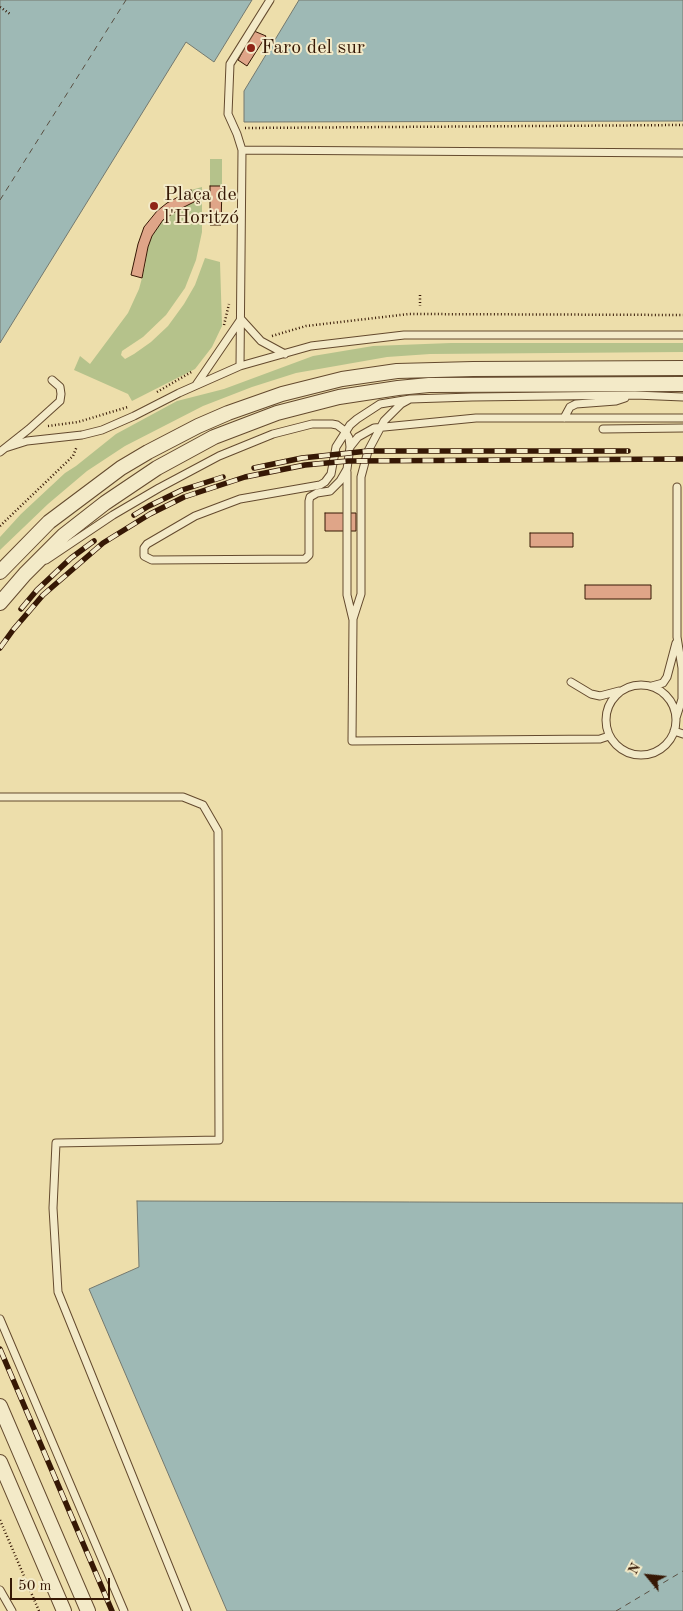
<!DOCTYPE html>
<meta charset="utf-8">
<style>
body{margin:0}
#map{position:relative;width:683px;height:1611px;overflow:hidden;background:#eddeab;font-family:"Old Standard TT",serif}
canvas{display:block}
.north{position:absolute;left:623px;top:1551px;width:50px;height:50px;-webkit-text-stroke:4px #f3eac8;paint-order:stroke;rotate:298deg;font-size:14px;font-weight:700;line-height:20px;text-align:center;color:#361805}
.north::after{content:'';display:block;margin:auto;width:18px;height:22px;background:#361805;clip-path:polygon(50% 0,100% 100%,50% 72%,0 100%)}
.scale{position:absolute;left:10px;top:1578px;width:100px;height:22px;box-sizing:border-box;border:2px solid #361805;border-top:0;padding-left:6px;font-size:15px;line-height:18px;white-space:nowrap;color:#361805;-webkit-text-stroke:4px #f3eac8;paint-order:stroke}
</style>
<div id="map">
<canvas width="683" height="1611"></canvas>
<div class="north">N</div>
<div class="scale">50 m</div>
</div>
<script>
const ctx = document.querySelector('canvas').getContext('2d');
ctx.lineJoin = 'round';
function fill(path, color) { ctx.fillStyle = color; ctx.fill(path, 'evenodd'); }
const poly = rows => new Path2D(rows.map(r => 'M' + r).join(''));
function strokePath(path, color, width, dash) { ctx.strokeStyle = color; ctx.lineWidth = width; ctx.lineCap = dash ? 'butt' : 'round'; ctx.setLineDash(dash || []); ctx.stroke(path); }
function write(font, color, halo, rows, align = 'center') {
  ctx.font = font + ' "Old Standard TT",serif'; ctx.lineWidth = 4; ctx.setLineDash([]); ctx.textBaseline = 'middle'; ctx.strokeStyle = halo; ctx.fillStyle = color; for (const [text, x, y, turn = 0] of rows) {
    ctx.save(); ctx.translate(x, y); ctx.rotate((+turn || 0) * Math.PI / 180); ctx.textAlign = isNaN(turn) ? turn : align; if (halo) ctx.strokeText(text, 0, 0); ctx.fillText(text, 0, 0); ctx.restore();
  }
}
fill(poly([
 [210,159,222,159,222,186,210,186],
 [202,187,202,232,196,260,185,288,166,315,143,337,122,351,121,355,125,359,134,354,151,342,168,326,184,304,195,285,205,258,220,262,222,326,212,347,195,369,132,401,128,394,74,370,80,356,90,364,128,313,139,289,145,267,148,247,152,236,163,220,178,210,196,201,191,190],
 [451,343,683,343,683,352,430,354,387,357,296,373,252,387,203,406,125,446,87,471,48,504,0,550,0,537,21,514,65,473,76,466,116,434,177,401,224,389,313,356,373,346]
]), '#b5c28b');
const water = poly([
 [0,0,252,0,214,62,186,42,0,343,0,0],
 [299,0,683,0,683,121,244,122,244,91,299,0],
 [137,1201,683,1203,683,1611,227,1611,89,1289,139,1267,137,1201]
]);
fill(water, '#9eb9b5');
strokePath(water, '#74796f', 1);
strokePath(poly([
 [0,200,126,0],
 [616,1611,683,1571]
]), '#5a5043', 1, [6, 5]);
const building = poly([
 [254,31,266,36,247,66,238,60,254,31],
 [210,186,222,186,221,225,210,225,210,186],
 [191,190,196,201,178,210,163,220,152,236,148,247,142,278,131,275,138,244,144,227,157,211,167,203,191,190],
 [325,513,356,513,356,531,325,531,325,513],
 [530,533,573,533,573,547,530,547,530,533],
 [585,585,651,585,651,599,585,599,585,585]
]);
fill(building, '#dfa588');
strokePath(building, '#361805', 1);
const service = poly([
 [242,150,683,153],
 [240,366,242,150,237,134,228,114,230,64,270,0],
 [196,385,241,319,261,341,285,354],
 [410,399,380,404,357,419,350,425,336,447,331,474,325,482,320,485,240,499,195,516,147,544,144,548,144,556,152,560,305,559,309,555,309,501,310,497,317,493,330,491,340,481,347,469,350,447,358,437,374,428,476,418,683,418],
 [564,418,570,407,576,404,616,401,625,398],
 [603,429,683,428],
 [5,448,27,441,82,435,102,430,134,416,179,393,240,366,311,346,404,335,683,335],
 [0,452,29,429,60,401,61,394,60,387,52,380],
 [347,472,347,595,353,620,352,741,600,739,609,736],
 [46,560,113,515,159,488,219,456,273,434,312,424,332,424,337,425,345,431,349,438,350,447],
 [353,619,361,594,361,477,368,451,384,421,401,404,410,399,472,397,635,395,683,397],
 [571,682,591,694,600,696,619,691],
 '606 720a35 35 0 1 1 70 0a35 35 0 1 1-70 0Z',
 [652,686,663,683,667,677,676,643],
 [676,718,682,699,682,668,677,637,677,487],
 [674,731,683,734],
 [0,797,183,797,203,805,218,831,219,1140,56,1143,53,1208,58,1292,187,1611],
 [0,1319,124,1611],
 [0,1590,12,1611]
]);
const minor = poly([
 [0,572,49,522,121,468,148,452,198,426,228,413,282,394,342,379,397,371,473,369,683,368],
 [0,603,25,574,64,535,105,503,157,468,214,437,277,413,339,397,398,388,429,385,683,384],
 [0,1406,88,1611],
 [0,1462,64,1611]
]);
strokePath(service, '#644a2e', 9);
strokePath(minor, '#644a2e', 16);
strokePath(poly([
 [0,7,10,14],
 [245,128,683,125],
 [420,295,420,306],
 [224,325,229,304],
 [272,336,306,326,409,314,683,315],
 [157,392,193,371],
 [48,426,78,422,128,407],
 [0,526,73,456,77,446],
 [0,1520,39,1611]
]), '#361805', 2.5, [1, 2.5]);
strokePath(service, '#f3eac8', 7);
strokePath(minor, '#f3eac8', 14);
const rail = poly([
 [254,468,302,458,368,451,628,451],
 [134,515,149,506,182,490,223,477],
 [21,609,37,590,71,558,94,541],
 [0,648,13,630,43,595,103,543,150,514,184,497,245,477,305,465,348,461,683,459],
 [0,1349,112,1611]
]);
strokePath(rail, '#361805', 5.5);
strokePath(rail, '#f3eac8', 4, [11]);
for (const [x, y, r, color] of [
 [251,48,5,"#8f2418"],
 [154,206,5,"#8f2418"]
]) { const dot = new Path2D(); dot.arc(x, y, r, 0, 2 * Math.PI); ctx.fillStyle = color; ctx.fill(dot); strokePath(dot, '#f3eac8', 2); }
write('20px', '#361805', '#f3eac8', [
 ["Faro del sur",261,48],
 ["Plaça de",164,195],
 ["l'Horitzó",164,218]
], 'left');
</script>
